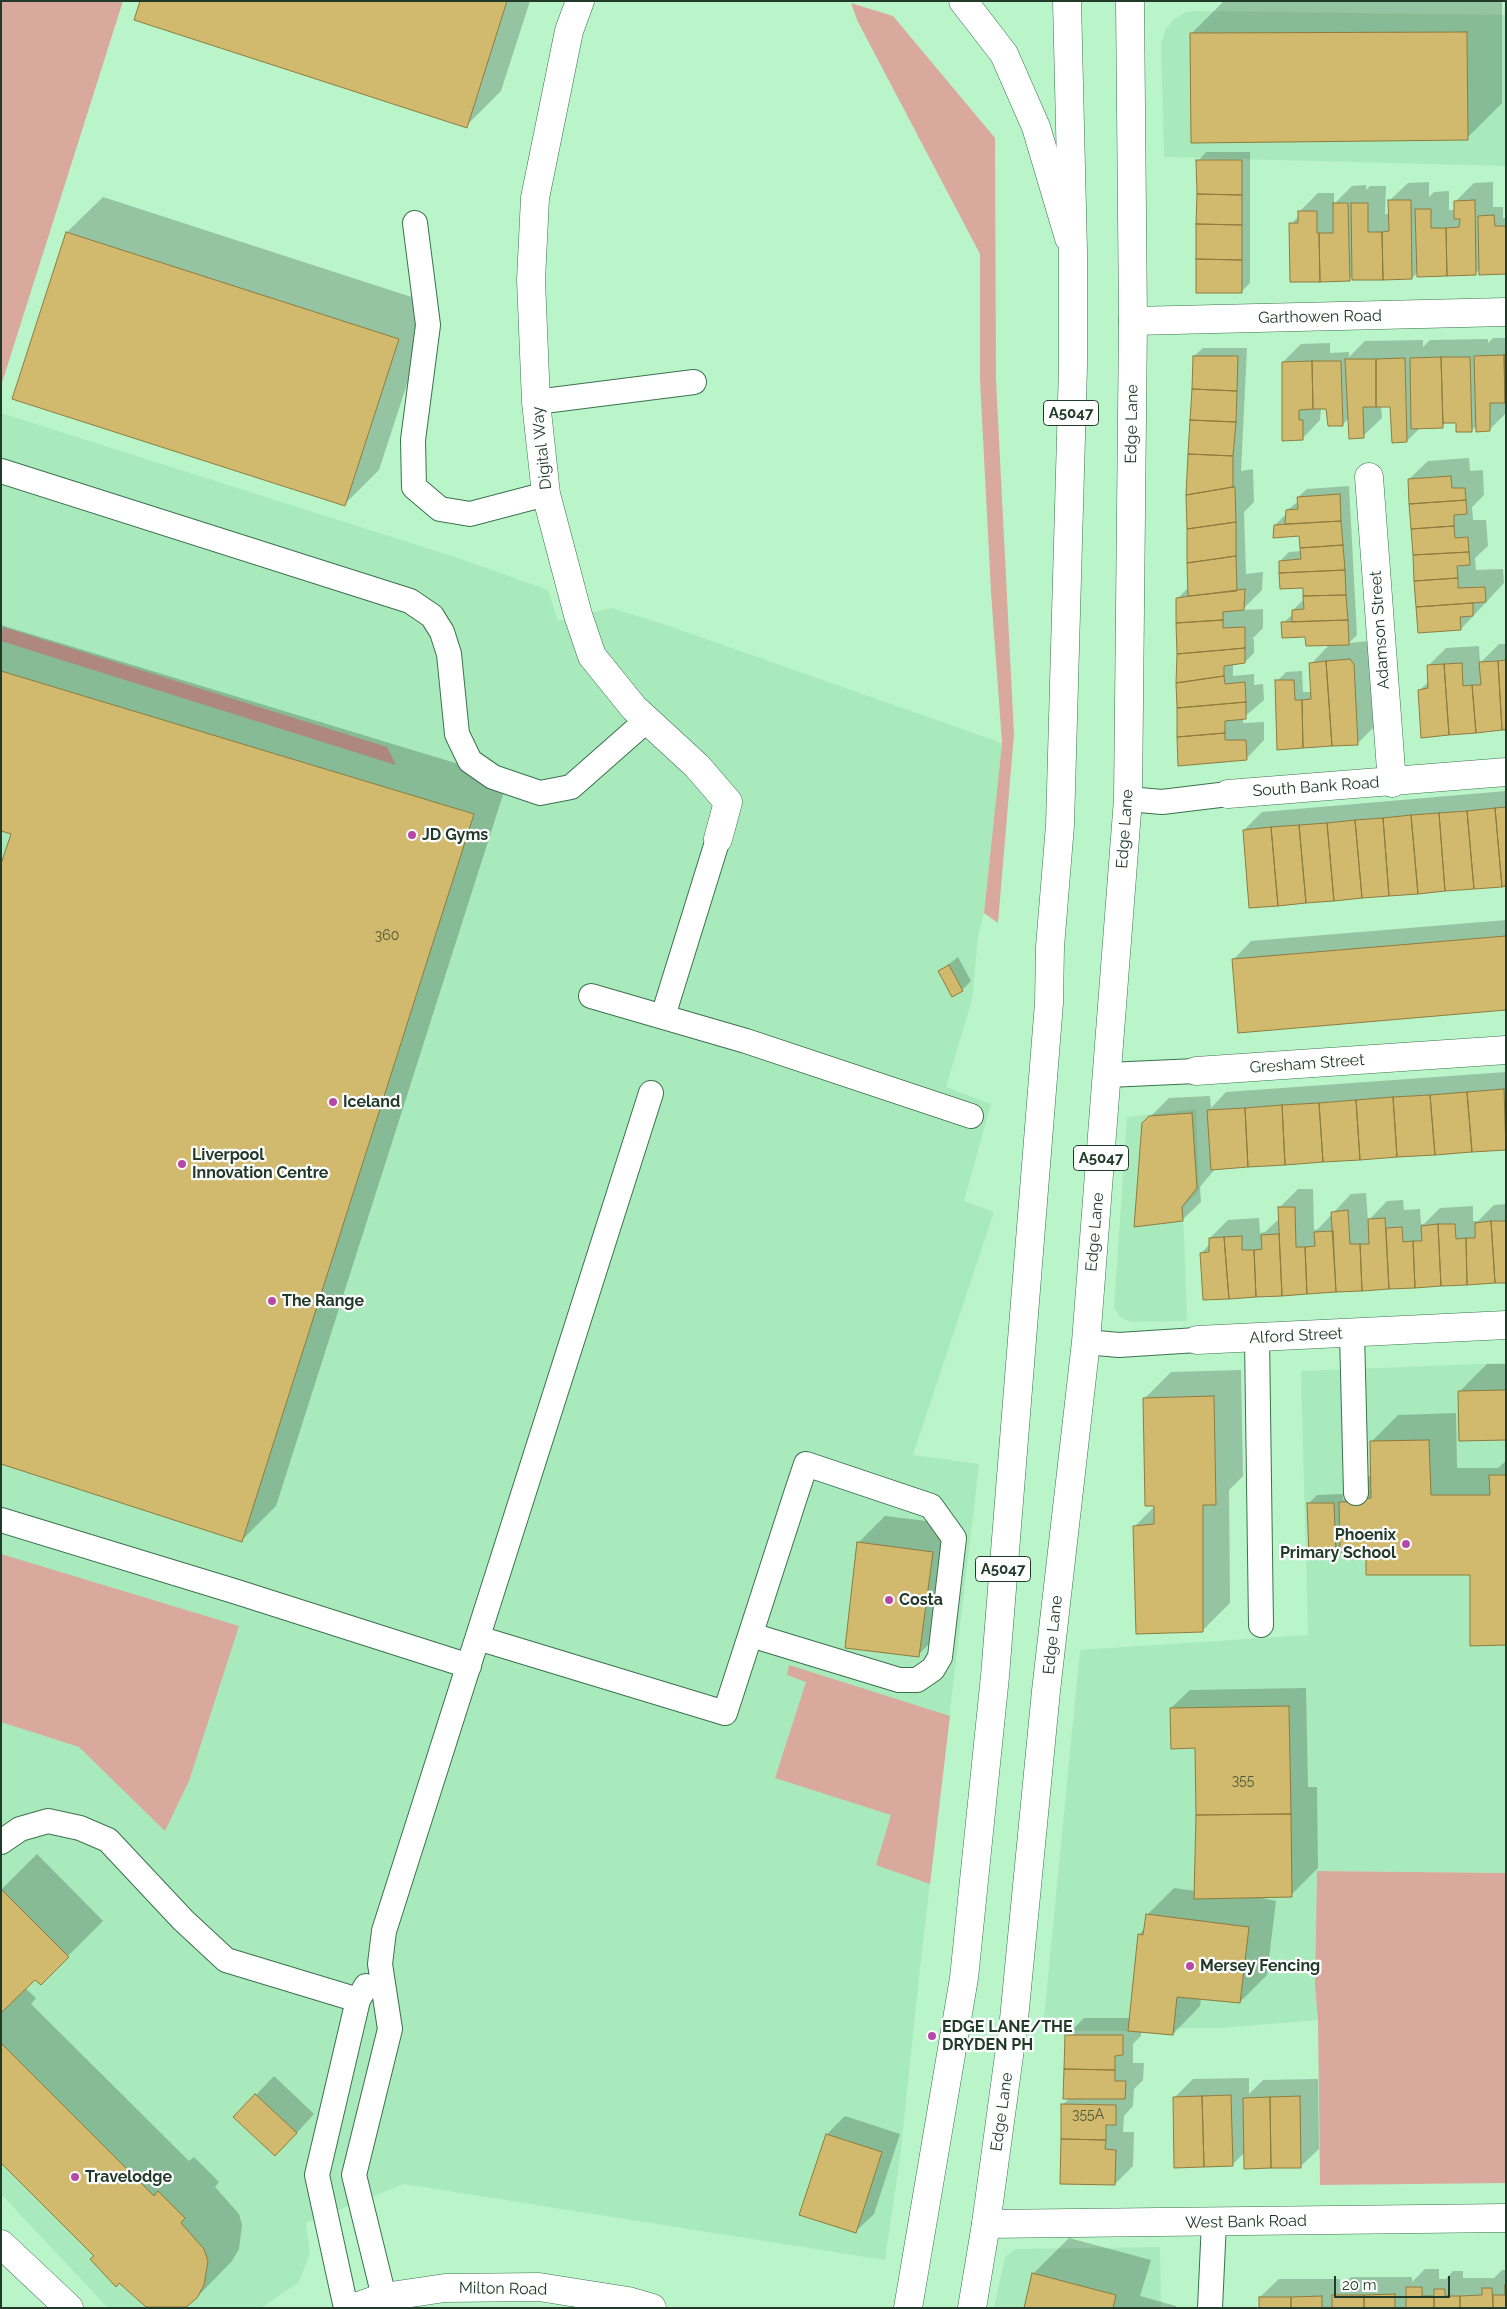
<!DOCTYPE html>
<style>
body{margin:0}
#map{position:relative;width:1507px;height:2309px;overflow:hidden;background:#baf5ca;font-family:Raleway,sans-serif}
canvas{display:block}
.frame{position:absolute;inset:0;border:2px solid #223a29;pointer-events:none}
.scale{position:absolute;left:1334px;top:2276px;width:116px;height:22px;box-sizing:border-box;border:2px solid #223a29;border-top:0;padding-left:6px;font-size:15px;line-height:18px;white-space:nowrap;color:#223a29;-webkit-text-stroke:4px #fff;paint-order:stroke}
</style>
<div id="map">
<canvas width="1507" height="2309"></canvas>
<div class="frame"></div>
<div class="scale">20 m</div>
</div>
<script>
const ctx = document.querySelector('canvas').getContext('2d');
ctx.lineJoin = 'round';
function fill(path, color) { ctx.fillStyle = color; ctx.fill(path, 'evenodd'); }
const poly = rows => new Path2D(rows.map(r => 'M' + r).join(''));
function strokePath(path, color, width, dash) { ctx.strokeStyle = color; ctx.lineWidth = width; ctx.lineCap = dash ? 'butt' : 'round'; ctx.setLineDash(dash || []); ctx.stroke(path); }
function write(font, color, halo, rows, align = 'center') {
  ctx.font = font + ' Raleway,sans-serif'; ctx.lineWidth = 4.5; ctx.setLineDash([]); ctx.textBaseline = 'middle'; ctx.strokeStyle = halo; ctx.fillStyle = color; for (const [text, x, y, turn = 0] of rows) {
    ctx.save(); ctx.translate(x, y); ctx.rotate((+turn || 0) * Math.PI / 180); ctx.textAlign = isNaN(turn) ? turn : align; if (halo) ctx.strokeText(text, 0, 0); ctx.fillText(text, 0, 0); ctx.restore();
  }
}
fill(poly([
 [1199,11,1506,15,1506,166,1164,157,1161,44,1165,31,1173,20,1185,12],
 [1,413,458,558,548,590,558,621,611,608,666,625,1002,743,984,913,978,936,972,1000,946,1087,991,1104,964,1201,994,1212,913,1455,979,1464,920,1968,900,2158,885,2260,404,2184,306,2223,310,2253,299,2282,261,2308,108,2308,1,2194],
 [1196,1109,1199,1191,1183,1207,1187,1321,1131,1322,1120,1317,1114,1307,1127,1117],
 [1506,1363,1506,1873,1317,1871,1315,1986,1318,2020,1220,2028,1176,2028,1174,2036,1127,2031,1060,2031,1043,2028,1080,1650,1308,1635,1301,1371],
 [1160,2247,1161,2308,994,2308,1005,2257,1015,2249]
]), '#a8eabb');
fill(poly([
 [1,1,123,1,1,386],
 [851,3,893,16,995,138,996,380,1014,734,998,923,984,913,1002,743,991,592,980,380,980,254,857,20],
 [3,627,387,747,396,765,1,641],
 [1,1554,239,1626,189,1781,165,1831,79,1747,1,1722],
 [789,1665,950,1716,930,1884,876,1865,891,1815,775,1778,806,1682,787,1675],
 [1317,1871,1506,1873,1506,2183,1320,2185,1318,2020,1315,1986]
]), '#daa99d');
fill(poly([
 [141,1,530,1,501,91,466,126],
 [1224,1,1502,1,1502,103,1467,138,1191,34],
 [1206,152,1250,152,1250,283,1241,292,1198,161],
 [1429,182,1429,197,1434,192,1449,191,1449,210,1455,210,1455,202,1474,183,1493,182,1493,207,1503,207,1503,218,1506,218,1506,273,1480,269,1475,274,1418,272,1412,278,1354,275,1349,280,1291,224,1300,215,1300,211,1318,193,1334,193,1334,204,1352,186,1366,185,1366,190,1370,186,1386,186,1385,214,1390,214,1389,201,1408,183],
 [103,197,433,304,379,470,344,505,67,232],
 [1493,338,1506,338,1506,413,1489,430,1477,425,1472,430,1457,422,1447,422,1442,426,1420,428,1407,441,1391,406,1381,406,1382,418,1363,436,1350,417,1343,424,1327,408,1321,408,1320,420,1302,439,1283,362,1301,344,1330,343,1330,353,1349,352,1349,357,1365,341,1423,340,1423,347,1430,340,1488,339,1488,343],
 [1203,348,1247,348,1241,471,1253,469,1254,502,1244,512,1246,574,1263,572,1262,590,1242,610,1263,609,1263,628,1252,639,1254,639,1254,653,1245,662,1233,663,1233,676,1254,674,1254,685,1263,684,1264,700,1243,718,1243,723,1264,722,1264,740,1246,759,1179,765,1177,599,1189,587,1194,356],
 [1469,458,1470,471,1483,470,1484,495,1472,507,1473,520,1486,520,1488,546,1475,558,1476,570,1503,569,1504,583,1461,629,1420,632,1409,479,1428,461],
 [1349,486,1357,635,1349,643,1368,641,1376,725,1358,743,1303,746,1277,681,1286,672,1302,671,1303,692,1312,692,1311,664,1330,644,1307,636,1283,623,1293,614,1293,610,1302,601,1305,601,1304,587,1280,561,1289,552,1302,551,1300,535,1275,525,1284,516,1287,516,1287,510,1299,501,1298,497,1307,489],
 [1,625,508,779,276,1506,241,1541,12,833,1,830],
 [1499,644,1506,644,1506,729,1420,690,1429,681,1428,666,1446,648,1479,646,1480,663],
 [1506,791,1506,885,1244,830,1262,812],
 [1506,920,1506,1009,1233,960,1251,941],
 [958,957,971,981,962,990,940,971],
 [1506,1072,1506,1147,1215,1169,1200,1187,1201,1202,1182,1220,1143,1124,1169,1098,1210,1096,1211,1108,1226,1092],
 [1298,1189,1313,1189,1314,1230,1318,1229,1351,1194,1366,1193,1368,1221,1387,1201,1403,1200,1404,1210,1420,1209,1421,1224,1424,1224,1440,1208,1473,1206,1473,1221,1478,1221,1494,1205,1506,1204,1506,1282,1204,1299,1201,1253,1210,1244,1210,1238,1228,1220,1259,1218,1260,1233,1265,1232,1280,1218,1279,1208],
 [1487,1364,1506,1364,1506,1439,1460,1391],
 [1241,1370,1243,1476,1229,1490,1230,1603,1203,1630,1135,1526,1157,1504,1144,1399,1171,1372],
 [1456,1413,1457,1468,1498,1468,1506,1461,1506,1644,1472,1573,1367,1550,1341,1547,1336,1552,1308,1504,1317,1495,1343,1494,1343,1500,1367,1476,1372,1476,1371,1442,1398,1415],
 [885,1516,960,1525,945,1628,918,1655,858,1543],
 [1306,1688,1308,1787,1317,1787,1318,1868,1291,1895,1253,1896,1276,1901,1267,1975,1240,2002,1201,1998,1200,2006,1173,2034,1141,2031,1141,2036,1133,2044,1133,2063,1144,2063,1143,2080,1134,2089,1133,2106,1124,2116,1123,2132,1134,2132,1133,2166,1115,2184,1062,2105,1070,2098,1066,2036,1084,2018,1131,2018,1139,1935,1145,1928,1147,1915,1174,1888,1196,1891,1196,1747,1171,1708,1190,1690],
 [37,1854,103,1921,41,1983,35,1978,25,1988,36,1998,31,2004,189,2161,194,2157,219,2182,215,2187,239,2214,242,2225,239,2249,232,2261,197,2297,180,2308,146,2306,1,2161,1,1890],
 [274,2076,314,2114,293,2137,235,2117],
 [1249,2078,1249,2094,1263,2080,1318,2079,1319,2149,1300,2167,1245,2152,1232,2165,1174,2098,1193,2079],
 [845,2116,900,2134,874,2214,855,2232,827,2134],
 [1069,2238,1151,2260,1140,2296,1176,2306,1176,2308,1025,2308,1034,2273],
 [1425,2269,1439,2269,1439,2279,1446,2279,1453,2271,1463,2271,1463,2278,1494,2278,1502,2270,1506,2270,1506,2308,1261,2308,1260,2297,1279,2279,1340,2279,1340,2289,1351,2277,1412,2277,1412,2282]
]), '#0003');
const building = poly([
 [140,1,507,1,467,128,134,20,140,1],
 [1467,32,1468,140,1191,143,1190,33,1467,32],
 [1196,160,1242,160,1242,195,1197,194,1196,160],
 [1197,194,1242,195,1242,225,1196,224,1197,194],
 [1388,200,1411,200,1412,279,1383,280,1382,232,1389,231,1388,200],
 [1475,200,1476,275,1447,276,1446,228,1459,227,1460,219,1454,219,1454,201,1475,200],
 [1333,203,1348,203,1350,281,1320,282,1319,233,1333,233,1333,203],
 [1351,203,1368,203,1368,232,1382,232,1383,280,1352,280,1351,203],
 [1415,209,1431,209,1431,228,1446,228,1447,276,1417,277,1415,209],
 [1298,211,1317,211,1317,233,1319,233,1320,282,1290,282,1289,223,1298,223,1298,211],
 [1494,215,1495,226,1506,226,1506,274,1479,275,1478,216,1494,215],
 [1196,224,1242,225,1242,260,1196,259,1196,224],
 [66,232,399,339,345,506,12,399,66,232],
 [1196,259,1242,260,1242,293,1196,293,1196,259],
 [1504,355,1505,403,1490,403,1490,431,1476,432,1474,356,1504,355],
 [1504,355,1506,355,1506,403,1505,403,1504,355],
 [1193,356,1238,356,1237,391,1192,389,1193,356],
 [1441,357,1443,428,1411,429,1410,358,1441,357],
 [1441,357,1470,357,1472,432,1456,432,1456,423,1443,423,1441,357],
 [1405,358,1407,442,1392,443,1390,407,1376,407,1376,359,1405,358],
 [1345,359,1376,359,1376,407,1363,407,1364,438,1349,439,1345,359],
 [1312,361,1313,409,1299,410,1299,420,1303,420,1303,440,1282,441,1282,362,1312,361],
 [1312,361,1341,361,1343,426,1328,426,1326,409,1313,409,1312,361],
 [1192,389,1237,391,1236,422,1190,420,1192,389],
 [1190,420,1236,422,1233,456,1188,454,1190,420],
 [1188,454,1233,456,1233,487,1186,495,1188,454],
 [1451,476,1452,488,1465,488,1466,500,1409,504,1408,479,1451,476],
 [1233,487,1235,487,1236,522,1187,529,1186,495,1233,487],
 [1340,494,1341,521,1285,524,1286,510,1298,509,1297,497,1340,494],
 [1466,500,1467,514,1454,515,1454,526,1411,529,1409,504,1466,500],
 [1341,521,1343,545,1300,548,1299,536,1273,538,1274,525,1341,521],
 [1236,522,1236,556,1187,563,1187,529,1236,522],
 [1454,526,1455,538,1468,537,1469,552,1413,555,1411,529,1454,526],
 [1343,545,1345,570,1279,573,1279,561,1301,559,1300,548,1343,545],
 [1469,552,1470,565,1457,566,1458,578,1414,581,1413,555,1469,552],
 [1236,556,1237,591,1188,596,1187,563,1236,556],
 [1345,570,1346,595,1303,596,1303,588,1280,589,1279,573,1345,570],
 [1458,578,1458,588,1485,587,1486,602,1416,607,1414,581,1458,578],
 [1245,589,1244,610,1223,612,1223,620,1176,623,1176,598,1245,589],
 [1346,595,1348,620,1292,622,1292,610,1304,609,1303,596,1346,595],
 [1473,603,1473,616,1460,617,1461,630,1418,633,1416,607,1473,603],
 [1223,620,1223,628,1245,627,1245,648,1177,654,1176,623,1223,620],
 [1348,620,1349,645,1306,646,1305,637,1282,638,1281,622,1348,620],
 [1245,648,1245,663,1224,666,1224,676,1176,683,1177,654,1245,648],
 [1350,659,1354,664,1358,745,1332,746,1326,661,1350,659],
 [1506,660,1506,730,1502,730,1498,661,1506,660],
 [1326,661,1332,746,1303,748,1302,700,1311,699,1309,663,1326,661],
 [1498,661,1502,730,1476,733,1472,685,1481,685,1479,662,1498,661],
 [1462,663,1463,686,1472,685,1476,733,1449,735,1444,664,1462,663],
 [1444,664,1449,735,1421,738,1418,690,1428,688,1427,665,1444,664],
 [1,671,474,814,242,1542,1,1464,1,864,11,834,1,831,1,671],
 [1224,676,1225,684,1245,682,1246,702,1177,708,1176,683,1224,676],
 [1275,680,1294,680,1295,700,1302,700,1303,748,1277,750,1275,680],
 [1246,702,1246,719,1225,721,1225,733,1177,737,1177,708,1246,702],
 [1225,733,1225,740,1246,740,1247,760,1178,766,1177,737,1225,733],
 [1506,807,1506,886,1502,887,1495,808,1506,807],
 [1495,808,1502,887,1474,889,1467,811,1495,808],
 [1467,811,1474,889,1445,891,1439,813,1467,811],
 [1439,813,1445,891,1418,894,1411,815,1439,813],
 [1411,815,1418,894,1389,896,1383,818,1411,815],
 [1383,818,1389,896,1362,898,1355,820,1383,818],
 [1355,820,1362,898,1334,901,1327,823,1355,820],
 [1327,823,1334,901,1306,903,1299,825,1327,823],
 [1299,825,1306,903,1278,906,1271,827,1299,825],
 [1271,827,1278,906,1249,908,1243,830,1271,827],
 [1506,936,1506,1010,1238,1033,1232,959,1506,936],
 [949,965,963,991,952,997,938,971,949,965],
 [1504,1089,1506,1150,1472,1152,1467,1092,1504,1089],
 [1467,1092,1472,1152,1435,1155,1430,1095,1467,1092],
 [1430,1095,1435,1155,1397,1157,1393,1097,1430,1095],
 [1393,1097,1397,1157,1360,1160,1356,1100,1393,1097],
 [1356,1100,1360,1160,1323,1162,1319,1103,1356,1100],
 [1319,1103,1323,1162,1285,1165,1282,1105,1319,1103],
 [1282,1105,1285,1165,1248,1167,1245,1108,1282,1105],
 [1245,1108,1248,1167,1211,1170,1207,1110,1245,1108],
 [1192,1113,1197,1188,1182,1207,1183,1221,1134,1227,1142,1123,1149,1116,1192,1113],
 [1278,1207,1295,1207,1296,1247,1305,1247,1307,1294,1282,1296,1278,1207],
 [1348,1210,1350,1244,1360,1244,1362,1291,1336,1292,1331,1212,1348,1210],
 [1385,1218,1389,1289,1362,1291,1360,1244,1369,1244,1368,1219,1385,1218],
 [1491,1221,1495,1283,1467,1285,1466,1238,1475,1238,1475,1223,1491,1221],
 [1491,1221,1506,1221,1506,1283,1495,1283,1491,1221],
 [1438,1224,1441,1286,1415,1288,1413,1241,1422,1241,1421,1226,1438,1224],
 [1438,1224,1455,1224,1456,1239,1466,1238,1467,1285,1441,1286,1438,1224],
 [1402,1227,1403,1242,1413,1241,1415,1288,1389,1289,1386,1228,1402,1227],
 [1333,1231,1336,1292,1307,1294,1305,1247,1315,1246,1314,1232,1333,1231],
 [1279,1234,1282,1296,1256,1297,1254,1250,1262,1249,1261,1235,1279,1234],
 [1242,1236,1242,1250,1254,1250,1256,1297,1229,1299,1224,1237,1242,1236],
 [1224,1237,1229,1299,1203,1300,1200,1253,1209,1252,1209,1238,1224,1237],
 [1506,1390,1506,1461,1506,1440,1459,1441,1458,1391,1506,1390],
 [1214,1396,1216,1505,1203,1505,1203,1632,1136,1634,1133,1526,1154,1524,1154,1506,1145,1506,1143,1398,1214,1396],
 [1429,1440,1431,1495,1490,1495,1489,1475,1506,1475,1506,1645,1470,1646,1470,1575,1366,1575,1366,1551,1340,1552,1339,1502,1364,1502,1364,1499,1371,1498,1370,1441,1429,1440],
 [1307,1503,1334,1503,1336,1553,1309,1554,1307,1503],
 [857,1542,933,1552,919,1657,845,1648,857,1542],
 [1289,1706,1291,1814,1196,1815,1195,1748,1171,1749,1170,1708,1289,1706],
 [1291,1814,1292,1897,1194,1899,1196,1815,1291,1814],
 [1,1889,69,1957,41,1985,35,1980,1,2013,1,1889],
 [1146,1914,1249,1927,1240,2003,1177,1997,1173,2035,1128,2031,1138,1934,1143,1935,1146,1914],
 [1065,2035,1123,2035,1123,2055,1115,2056,1115,2070,1064,2069,1065,2035],
 [1,2043,154,2196,158,2191,185,2218,181,2223,204,2249,208,2261,204,2285,197,2298,186,2307,146,2307,119,2283,116,2287,90,2259,94,2256,1,2163,1,2043],
 [1064,2069,1115,2070,1115,2081,1126,2081,1125,2099,1063,2099,1064,2069],
 [255,2094,297,2133,275,2156,233,2117,255,2094],
 [1231,2095,1233,2166,1204,2167,1202,2096,1231,2095],
 [1202,2096,1204,2167,1174,2168,1173,2097,1202,2096],
 [1300,2096,1301,2168,1271,2168,1270,2097,1300,2096],
 [1270,2097,1271,2168,1244,2169,1243,2098,1270,2097],
 [1061,2104,1116,2105,1116,2125,1106,2125,1106,2140,1061,2139,1061,2104],
 [826,2134,882,2152,856,2233,799,2215,826,2134],
 [1061,2139,1106,2140,1105,2149,1116,2150,1115,2185,1060,2184,1061,2139],
 [1032,2273,1116,2295,1113,2308,1024,2308,1032,2273],
 [1505,2285,1506,2308,1493,2308,1493,2295,1505,2295,1505,2285],
 [1406,2287,1422,2287,1422,2296,1434,2296,1434,2308,1406,2308,1406,2287],
 [1482,2288,1492,2288,1493,2308,1460,2308,1460,2296,1482,2295,1482,2288],
 [1434,2289,1445,2289,1445,2296,1460,2296,1460,2308,1434,2308,1434,2289],
 [1395,2294,1395,2308,1364,2308,1364,2295,1395,2294],
 [1332,2295,1364,2295,1364,2308,1332,2308,1332,2295],
 [1322,2296,1322,2308,1291,2308,1291,2297,1322,2296],
 [1259,2297,1291,2297,1291,2308,1259,2308,1259,2297]
]);
fill(building, '#d1ba6e');
strokePath(building, '#8e7c3f', 1);
const lane = poly([
 [415,223,428,325,413,440,414,487,440,509,470,514,546,494],
 [536,402,694,382],
 [1,471,410,601,432,616,442,632,449,654,457,734,470,761,493,777,540,793,571,787,647,720],
 [1128,799,1162,802,1228,794],
 [591,996,746,1041,971,1116],
 [663,1016,718,839],
 [1108,1075,1196,1071],
 [1352,1333,1356,1493],
 [1257,1338,1261,1625],
 [1086,1342,1119,1345,1197,1340],
 [1,1520,237,1592,469,1666],
 [478,1638,725,1713,796,1494,806,1464,931,1506,954,1538,940,1657,933,1669,917,1680,899,1680,751,1635],
 [1,1842,20,1829,48,1821,80,1828,108,1840,183,1920,226,1960,358,2000],
 [384,2297,354,2175,390,2029,380,1964,384,1931,651,1093],
 [346,2308,317,2175,358,2000,366,1986],
 [1210,2308,1214,2222]
]);
const street = poly([
 [580,1,569,31,535,198,531,280,536,402,546,494,578,615,592,656,634,708,697,766,728,802,718,839],
 [963,1,1004,54,1036,127,1069,238],
 [1133,321,1506,312],
 [1369,477,1392,783],
 [1228,794,1506,772],
 [1196,1071,1506,1050],
 [1197,1340,1506,1325],
 [986,2224,1506,2218],
 [1,2244,69,2308],
 [353,2308,384,2297,445,2288,539,2287,628,2301,652,2308]
]);
const highway = poly([
 [908,2308,964,1978,995,1676,1049,1003,1050,947,1060,825,1073,366,1073,251,1067,1],
 [972,2308,986,2224,1014,2019,1046,1691,1086,1342,1128,799,1133,321,1130,1]
]);
strokePath(lane, '#3b724d', 26);
strokePath(street, '#3b724d', 29);
strokePath(highway, '#3b724d', 29);
strokePath(lane, '#fff', 24);
strokePath(street, '#fff', 28);
strokePath(highway, '#fff', 28);
for (const [x, y, r, color] of [
 [412,835,5,"#b649a8"],
 [333,1102,5,"#b649a8"],
 [182,1164,5,"#b649a8"],
 [272,1301,5,"#b649a8"],
 [1406,1544,5,"#b649a8"],
 [889,1600,5,"#b649a8"],
 [1190,1966,5,"#b649a8"],
 [932,2036,5,"#b649a8"],
 [75,2177,5,"#b649a8"]
]) { const dot = new Path2D(); dot.arc(x, y, r, 0, 2 * Math.PI); ctx.fillStyle = color; ctx.fill(dot); strokePath(dot, '#fff', 2); }
write('14px', '#4e5a3a', null, [
 ["360",387,936],
 ["355",1243,1781],
 ["355A",1088,2115]
]);
for (const [x, y, w] of [
 [1071,413,55],
 [1101,1158,55],
 [1003,1569,55]
]) { const box = new Path2D(); box.roundRect(x - w / 2, y - 12.5, w, 25, 4); ctx.fillStyle = '#fff'; ctx.fill(box); strokePath(box, '#223a29', 1); }
write('bold 15px', '#223a29', null, [
 ["A5047",1071,413],
 ["A5047",1101,1158],
 ["A5047",1003,1569]
]);
write('16px', '#223a29', '#fff', [
 ["Garthowen Road",1320,317,-1],
 ["Edge Lane",1132,424,-89],
 ["Digital Way",542,448,-96],
 ["Adamson Street",1380,630,-94],
 ["South Bank Road",1316,787,-4],
 ["Edge Lane",1125,829,-86],
 ["Gresham Street",1307,1064,-4],
 ["Edge Lane",1095,1232,-85],
 ["Alford Street",1296,1336,-3],
 ["Edge Lane",1053,1635,-84],
 ["Edge Lane",1002,2112,-82],
 ["West Bank Road",1246,2222,-1],
 ["Milton Road",503,2289,1]
]);
write('bold 16px', '#223a29', '#fff', [
 ["JD Gyms",422,835],
 ["Iceland",343,1102],
 ["Liverpool",192,1155],
 ["Innovation Centre",192,1173],
 ["The Range",282,1301],
 ["Phoenix",1396,1535,"right"],
 ["Primary School",1396,1553,"right"],
 ["Costa",899,1600],
 ["Mersey Fencing",1200,1966],
 ["EDGE LANE/THE",942,2027],
 ["DRYDEN PH",942,2045],
 ["Travelodge",85,2177]
], 'left');
</script>
